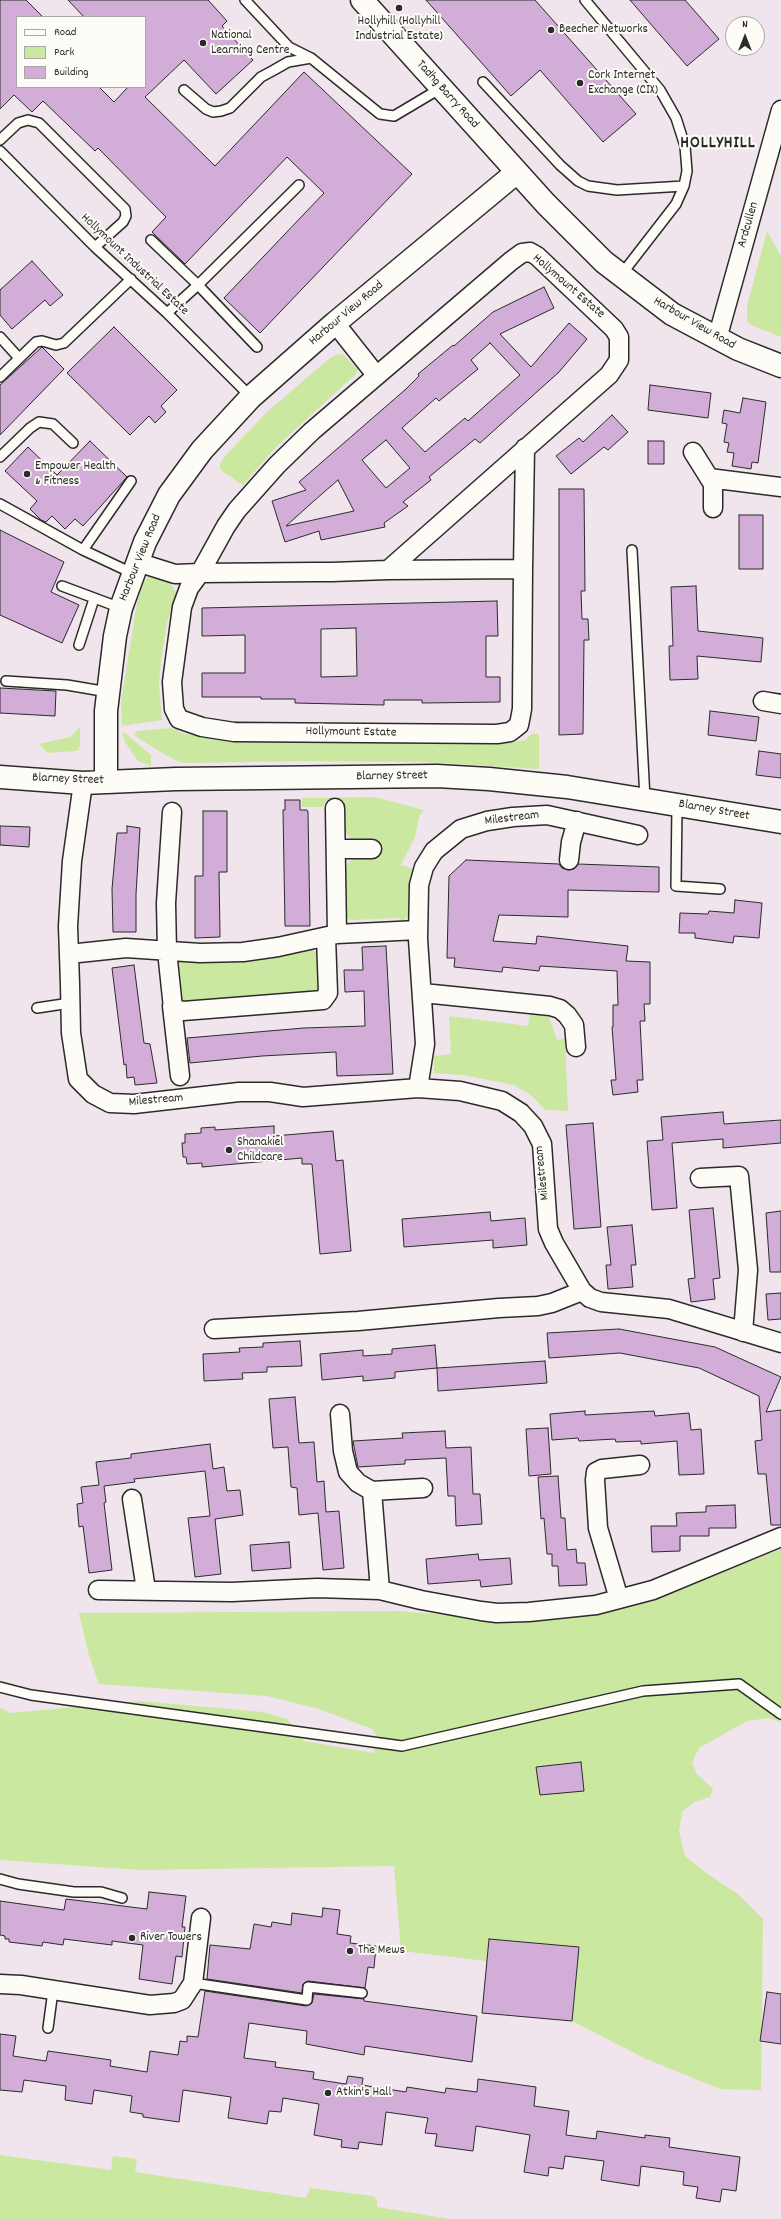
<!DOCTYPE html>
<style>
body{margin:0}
#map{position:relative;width:781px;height:2219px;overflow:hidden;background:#f0e4ed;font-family:Dekko,sans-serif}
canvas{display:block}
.legend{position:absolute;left:16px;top:16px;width:130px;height:72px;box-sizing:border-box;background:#fdfcf7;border:1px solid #a9a8a5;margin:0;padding:5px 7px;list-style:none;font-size:12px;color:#2b2b2b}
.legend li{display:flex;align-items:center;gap:8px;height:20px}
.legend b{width:20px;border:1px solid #a9a8a5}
.north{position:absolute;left:725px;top:16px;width:40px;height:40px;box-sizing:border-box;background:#fdfcf7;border:1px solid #a9a8a5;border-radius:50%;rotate:0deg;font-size:11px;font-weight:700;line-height:16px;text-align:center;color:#2b2b2b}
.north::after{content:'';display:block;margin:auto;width:14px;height:18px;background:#2b2b2b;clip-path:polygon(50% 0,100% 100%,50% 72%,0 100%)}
</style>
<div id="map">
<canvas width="781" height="2219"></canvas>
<ul class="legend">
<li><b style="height:5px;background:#fdfcf7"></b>Road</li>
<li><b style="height:11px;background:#cbe8a0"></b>Park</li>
<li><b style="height:11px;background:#d1add7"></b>Building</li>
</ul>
<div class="north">N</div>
</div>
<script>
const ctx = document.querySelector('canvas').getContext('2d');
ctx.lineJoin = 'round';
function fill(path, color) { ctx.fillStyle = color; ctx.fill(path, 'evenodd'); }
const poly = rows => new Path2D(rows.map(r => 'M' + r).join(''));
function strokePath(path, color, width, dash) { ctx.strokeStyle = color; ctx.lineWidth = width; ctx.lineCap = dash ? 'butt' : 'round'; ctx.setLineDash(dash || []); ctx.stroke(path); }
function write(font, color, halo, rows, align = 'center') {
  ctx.font = font + ' Dekko,sans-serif'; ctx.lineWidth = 4; ctx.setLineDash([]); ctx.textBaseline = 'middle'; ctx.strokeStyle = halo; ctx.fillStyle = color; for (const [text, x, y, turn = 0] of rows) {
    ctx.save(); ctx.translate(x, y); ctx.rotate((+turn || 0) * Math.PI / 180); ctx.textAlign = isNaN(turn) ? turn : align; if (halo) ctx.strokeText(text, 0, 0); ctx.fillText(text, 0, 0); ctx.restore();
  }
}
fill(poly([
 [767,231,781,256,781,337,751,325,747,321,747,306],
 [343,354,358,370,356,374,277,446,243,485,223,472,220,468,220,464,225,456,268,411,329,359,335,355],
 [153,576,170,583,176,592,167,623,161,661,159,684,162,720,122,726,121,702,137,603,144,581,148,577],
 [80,727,80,746,77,751,48,753,39,744,70,737],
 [171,728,185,734,247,739,506,743,525,740,532,734,539,734,539,769,422,762,310,761,186,763,179,762,162,753,134,735,137,731],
 [125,733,151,755,151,766,138,761,125,742,122,734],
 [375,797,424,810,419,817,415,837,401,865,414,869,411,912,401,923,400,918,351,920,344,917,345,866,353,858,353,840,344,832,343,802,324,803,324,807,302,807,302,798],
 [312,949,318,954,319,990,317,992,185,1002,181,1000,177,963,182,960],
 [530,1012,549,1017,557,1040,565,1038,568,1111,545,1110,532,1096,514,1085,463,1075,434,1073,434,1056,451,1054,449,1016,528,1026],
 [781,1549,781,1722,768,1718,747,1721,699,1748,692,1763,697,1774,713,1789,710,1797,694,1802,682,1812,679,1831,685,1856,706,1873,739,1895,763,1919,761,2090,720,2089,644,2058,572,2021,579,1947,487,1961,401,1951,394,1866,140,1870,0,1860,0,1708,11,1713,139,1701,263,1712,287,1719,304,1741,373,1753,378,1738,372,1729,319,1709,267,1696,99,1684,89,1656,79,1613,398,1611,475,1617,656,1595],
 [0,2155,111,2170,113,2156,137,2159,135,2172,306,2198,310,2188,373,2196,377,2200,377,2207,449,2219,0,2219]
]), '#cbe8a0');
const building = poly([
 [0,0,26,0,43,17,17,17,17,87,99,87,114,102,128,87,145,87,145,17,84,17,68,0,208,0,227,21,222,26,253,60,216,94,184,60,145,97,215,166,304,72,412,174,260,333,224,298,324,193,287,157,185,264,152,232,166,217,98,148,95,151,43,101,32,112,14,95,0,109,0,0],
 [426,0,535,0,636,114,603,142,540,70,511,96,426,0],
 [630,0,685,0,719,39,687,66,630,0],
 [32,261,63,295,50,306,45,300,12,329,0,315,0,290,32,261],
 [544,287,554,308,500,334,531,367,569,323,587,339,559,372,480,443,475,439,429,477,431,480,403,502,408,506,384,523,385,527,321,540,319,531,285,542,272,501,306,490,299,482,406,389,419,376,418,374,453,345,454,346,493,312,544,287],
 [490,343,520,375,468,421,465,418,425,452,402,428,436,398,439,401,478,369,471,360,490,343],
 [386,440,410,468,386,488,362,460,386,440],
 [338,480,354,511,286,526,315,500,338,480],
 [114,327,177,390,161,406,166,412,155,423,149,416,130,435,67,373,114,327],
 [42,347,64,369,0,435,0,385,42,347],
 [650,385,711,393,708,418,648,410,650,385],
 [743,398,766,402,758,463,752,462,751,469,732,466,734,453,727,452,729,443,724,442,727,424,722,423,724,410,740,413,743,398],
 [612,415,628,432,608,450,604,447,571,474,556,456,579,438,583,442,612,415],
 [90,441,127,477,83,526,75,519,65,529,52,516,46,522,41,520,30,509,37,501,5,471,28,447,57,475,90,441],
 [648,441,664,441,664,464,648,464,648,441],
 [559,489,584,489,585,591,581,591,582,619,588,619,589,640,584,640,583,734,559,735,559,489],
 [739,515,763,515,763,569,739,569,739,515],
 [0,530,64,562,51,592,79,605,62,643,0,615,0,530],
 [696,586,698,631,763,638,761,662,697,656,698,679,670,680,669,646,673,646,671,587,696,586],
 [497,601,498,636,486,636,486,677,500,677,500,702,422,703,422,700,384,700,384,705,295,703,295,699,261,699,261,697,202,697,202,673,245,673,245,635,202,636,202,608,497,601],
 [356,628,357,676,321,677,321,629,356,628],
 [0,688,56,691,55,716,0,713,0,688],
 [710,711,759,717,756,741,708,735,710,711],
 [759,751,781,754,781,778,756,775,759,751],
 [285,800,300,800,300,810,307,810,308,812,310,926,285,926,283,810,285,810,285,800],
 [203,811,227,811,227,872,219,872,220,937,195,938,195,876,203,876,203,811],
 [0,826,30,827,29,847,0,845,0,826],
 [127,826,140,828,136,894,136,932,113,932,112,889,117,833,127,833,127,826],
 [466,860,559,864,562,868,568,870,574,869,578,864,659,867,659,892,568,890,568,917,499,915,493,941,536,944,537,936,628,946,626,961,650,962,650,1004,644,1004,645,1021,640,1021,643,1080,637,1080,638,1092,613,1095,611,1080,616,1080,612,1027,613,1027,613,1005,618,1005,617,971,540,966,539,971,503,967,502,972,454,967,455,958,447,958,449,876,466,860],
 [735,900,762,903,759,938,734,936,733,943,695,938,695,933,679,933,680,913,708,914,709,911,734,913,735,900],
 [386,946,393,1074,337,1076,336,1052,262,1056,190,1063,187,1038,304,1028,365,1026,364,991,345,992,344,970,363,970,362,947,386,946],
 [134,965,144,1043,150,1044,157,1083,135,1085,134,1077,127,1078,126,1064,124,1065,112,968,134,965],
 [723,1112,724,1124,781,1120,781,1143,723,1148,723,1139,672,1143,677,1208,652,1210,647,1141,663,1140,661,1117,723,1112],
 [593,1123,601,1227,574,1229,566,1125,593,1123],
 [274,1126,274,1136,333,1131,336,1161,343,1160,351,1251,320,1254,312,1164,302,1164,302,1158,202,1167,202,1163,187,1164,186,1157,183,1157,182,1143,185,1143,185,1134,201,1133,201,1128,215,1127,215,1130,274,1126],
 [713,1208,720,1278,713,1279,715,1299,691,1302,688,1279,695,1278,689,1210,713,1208],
 [781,1211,781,1272,770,1272,766,1213,781,1211],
 [490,1212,491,1221,525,1218,527,1245,493,1248,493,1240,404,1247,402,1219,490,1212],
 [632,1225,636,1265,631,1265,633,1287,608,1289,606,1265,611,1265,607,1227,632,1225],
 [781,1293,781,1319,768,1320,766,1294,781,1293],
 [619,1329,715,1347,781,1377,766,1412,781,1410,781,1525,771,1525,766,1474,758,1474,755,1441,762,1440,759,1396,699,1368,620,1353,549,1358,547,1333,619,1329],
 [300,1341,302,1366,267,1367,267,1372,242,1373,243,1379,204,1381,203,1354,240,1352,239,1348,263,1347,263,1343,300,1341],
 [435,1345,437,1368,395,1372,395,1378,363,1381,363,1376,322,1380,320,1354,363,1350,363,1356,392,1354,392,1349,435,1345],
 [545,1361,547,1383,438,1391,437,1368,545,1361],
 [295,1397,299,1443,314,1442,317,1482,324,1481,326,1512,339,1511,344,1568,323,1570,318,1513,299,1515,297,1488,291,1487,288,1447,273,1448,269,1399,295,1397],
 [585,1411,585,1415,654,1411,655,1416,689,1413,691,1430,701,1429,704,1474,679,1475,677,1441,641,1444,641,1441,616,1442,615,1439,579,1441,578,1438,552,1440,550,1414,585,1411],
 [548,1428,551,1474,529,1476,526,1429,548,1428],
 [445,1431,446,1448,471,1447,473,1494,480,1494,482,1524,456,1526,455,1496,448,1496,446,1458,405,1460,405,1464,358,1467,353,1441,403,1438,402,1433,445,1431],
 [210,1444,213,1469,224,1467,227,1491,240,1490,243,1515,215,1519,221,1574,195,1577,188,1518,210,1516,205,1471,134,1479,135,1482,104,1486,106,1502,104,1503,112,1570,89,1573,83,1526,79,1527,77,1504,83,1503,81,1487,99,1485,96,1462,131,1458,131,1454,210,1444],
 [558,1476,561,1518,565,1518,567,1550,576,1549,577,1563,585,1563,587,1585,559,1586,558,1566,552,1566,552,1554,547,1554,544,1518,541,1519,538,1477,558,1476],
 [735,1505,736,1528,709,1528,709,1536,680,1536,680,1551,652,1552,651,1526,677,1526,676,1513,706,1512,706,1506,735,1505],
 [289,1542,291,1568,252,1571,250,1545,289,1542],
 [478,1554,479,1560,510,1558,512,1584,481,1587,480,1580,428,1584,426,1559,478,1554],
 [581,1762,584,1791,540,1795,536,1767,581,1762],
 [149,1892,186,1896,182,1927,185,1927,182,1957,176,1956,172,1984,139,1979,143,1945,112,1941,112,1945,64,1939,63,1945,43,1942,42,1946,9,1942,9,1939,5,1939,5,1936,0,1935,0,1901,64,1910,66,1899,147,1909,149,1892],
 [323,1908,340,1910,337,1934,351,1936,350,1943,376,1946,374,1968,368,1967,365,1988,308,1981,303,1984,302,1993,207,1979,210,1945,250,1949,254,1924,271,1927,272,1922,291,1925,292,1913,322,1917,323,1908],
 [489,1939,579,1947,572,2021,482,2013,489,1939],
 [205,1991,306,2006,312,2003,314,1994,364,1999,364,2001,477,2016,472,2062,365,2046,364,2055,306,2044,307,2031,249,2023,244,2058,276,2062,275,2067,314,2072,313,2079,346,2084,348,2076,363,2078,362,2085,406,2092,407,2087,445,2093,446,2088,477,2092,478,2079,536,2087,534,2106,569,2111,566,2135,596,2139,597,2131,645,2138,645,2135,670,2138,669,2147,740,2157,736,2191,722,2189,720,2202,696,2198,698,2187,683,2185,684,2172,641,2166,639,2186,601,2180,604,2161,565,2156,563,2169,549,2167,548,2176,524,2172,530,2135,476,2126,473,2151,435,2146,437,2134,425,2133,428,2118,386,2112,382,2145,359,2142,358,2149,341,2147,342,2140,314,2135,319,2104,283,2098,281,2112,269,2111,267,2124,228,2118,231,2097,183,2090,179,2122,143,2117,143,2114,130,2112,132,2096,94,2090,92,2104,65,2100,66,2086,24,2080,22,2092,0,2090,0,2034,16,2036,13,2056,46,2061,48,2051,111,2060,110,2066,147,2072,150,2051,178,2055,180,2041,187,2042,187,2036,198,2037,205,1991],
 [767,1992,781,1994,781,2044,760,2041,767,1992]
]);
fill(building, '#d1add7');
strokePath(building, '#2b2b2b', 1);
const service = poly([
 [245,0,289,47,311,58,380,114,394,116,441,88],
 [585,0,660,90,676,118,685,146,687,171,684,186,676,204,621,275],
 [483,82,560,165,578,181,588,186,617,190,684,186],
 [184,90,206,109,213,112,221,111,230,108,261,77,274,70,288,62,311,58],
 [0,140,18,123,28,120,39,123,125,209,126,216,123,222,95,247],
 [0,151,95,247,167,313,251,397],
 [151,240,198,285,257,347],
 [167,313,198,285,299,185],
 [0,337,19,358],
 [0,377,36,342,42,341,56,345,64,343,131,279],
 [0,457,30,428,39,422,53,424,73,443],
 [131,481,83,550,132,573],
 [0,504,83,550],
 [632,550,645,799],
 [62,586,121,608],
 [79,645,94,599],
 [6,681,67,685,108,692],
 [677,805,676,886,720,889],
 [37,1008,70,1003],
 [0,1687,31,1695,402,1746,643,1691,739,1684,781,1714],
 [0,1879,18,1884,74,1892,101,1892,122,1898],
 [193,1983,307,2000,308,1987,362,1993],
 [48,2028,52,1998]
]);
const minor = poly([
 [335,323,376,375],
 [717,339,781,110],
 [693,452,713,484,713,508],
 [709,478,781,487],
 [137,562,175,574,200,573,315,572,332,572,388,570,609,375,619,360,619,337,614,329,537,256,530,252,522,253,511,261,312,431,277,465,237,510,226,526,200,573,189,588,182,607,172,682,174,709,179,719,202,727,234,732,497,734,510,732,519,725,522,709,523,569,388,570],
 [523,569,525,448],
 [763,701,781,704],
 [83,783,72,861,68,926,70,984,71,1033,78,1079,93,1094,110,1103,134,1104,239,1092,270,1092,303,1097,418,1088,460,1091,502,1101,521,1113,533,1126,542,1144,548,1229,554,1243,582,1291,590,1298,601,1302,669,1309,781,1343],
 [335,808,337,934],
 [172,812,166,903,167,951,173,1008,183,1011,323,1000,328,993,326,937],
 [336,849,372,849],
 [569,860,571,842,577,821],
 [69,954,126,948,200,953,243,952,278,947,337,934,418,930],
 [423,993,550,1006,560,1009,567,1015,574,1025,576,1047],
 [172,1006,180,1076],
 [418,1088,425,1044,418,939,419,885,424,867,434,851,461,829,487,821,513,817,547,815,638,835],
 [700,1178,739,1176,748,1270,743,1332],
 [214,1329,358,1321,499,1308,538,1306,552,1303,582,1291],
 [340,1414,343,1451,348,1472,358,1483,372,1491,380,1590],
 [372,1491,423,1488],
 [132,1499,146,1590],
 [98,1590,232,1592,317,1588,380,1590,421,1600,481,1611,497,1613,529,1612,596,1605,653,1590,781,1537],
 [619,1599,598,1528,595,1480,596,1472,602,1469,640,1465],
 [0,1984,21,1985,150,2005,174,2003,182,2000,193,1983,201,1918]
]);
const tertiary = poly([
 [362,0,546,204,604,262,672,314,738,349,781,366],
 [0,777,83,783,176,779,437,776,489,779,567,787,781,822],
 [106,782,106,711,115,636,121,608,145,542,169,495,202,450,251,397,335,323,517,172]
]);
strokePath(service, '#2b2b2b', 12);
strokePath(minor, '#2b2b2b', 21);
strokePath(tertiary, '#2b2b2b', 25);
strokePath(service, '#fdfcf7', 9);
strokePath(minor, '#fdfcf7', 18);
strokePath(tertiary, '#fdfcf7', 22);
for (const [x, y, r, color] of [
 [399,8,4,"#2b2b2b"],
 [551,30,4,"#2b2b2b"],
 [203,43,4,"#2b2b2b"],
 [580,83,4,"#2b2b2b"],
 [27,474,4,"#2b2b2b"],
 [229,1150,4,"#2b2b2b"],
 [132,1938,4,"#2b2b2b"],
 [350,1951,4,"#2b2b2b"],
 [328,2093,4,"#2b2b2b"]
]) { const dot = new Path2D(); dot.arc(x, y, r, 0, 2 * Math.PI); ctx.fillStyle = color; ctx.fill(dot); strokePath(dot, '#fdfcf7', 1.5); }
write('13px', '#2b2b2b', '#fdfcf7', [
 ["Hollyhill (Hollyhill",399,22,"center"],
 ["Industrial Estate)",399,37,"center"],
 ["Beecher Networks",559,30],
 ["National",211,36],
 ["Learning Centre",211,51],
 ["Cork Internet",588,76],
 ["Exchange (CIX)",588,91],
 ["Empower Health",35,467],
 ["& Fitness",35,482],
 ["Shanakiel",237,1143],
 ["Childcare",237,1158],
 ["River Towers",140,1938],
 ["The Mews",358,1951],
 ["Atkin's Hall",336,2093]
], 'left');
write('13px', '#2b2b2b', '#fdfcf7', [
 ["Tadhg Barry Road",447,95,48],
 ["Ardcullen",749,225,-74],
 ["Hollymount Industrial Estate",134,265,43],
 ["Hollymount Estate",568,287,41],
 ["Harbour View Road",347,314,-40],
 ["Harbour View Road",694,324,30],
 ["Harbour View Road",141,558,-68],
 ["Hollymount Estate",351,733,1],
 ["Blarney Street",392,777,-1],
 ["Blarney Street",68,780,2],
 ["Blarney Street",714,811,10],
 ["Milestream",512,819,-7],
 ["Milestream",156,1101,-5],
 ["Milestream",543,1173,-96]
]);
ctx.letterSpacing = '1px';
write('bold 17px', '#2b2b2b', '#fdfcf7', [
 ["HOLLYHILL",718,145]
]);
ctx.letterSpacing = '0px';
</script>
